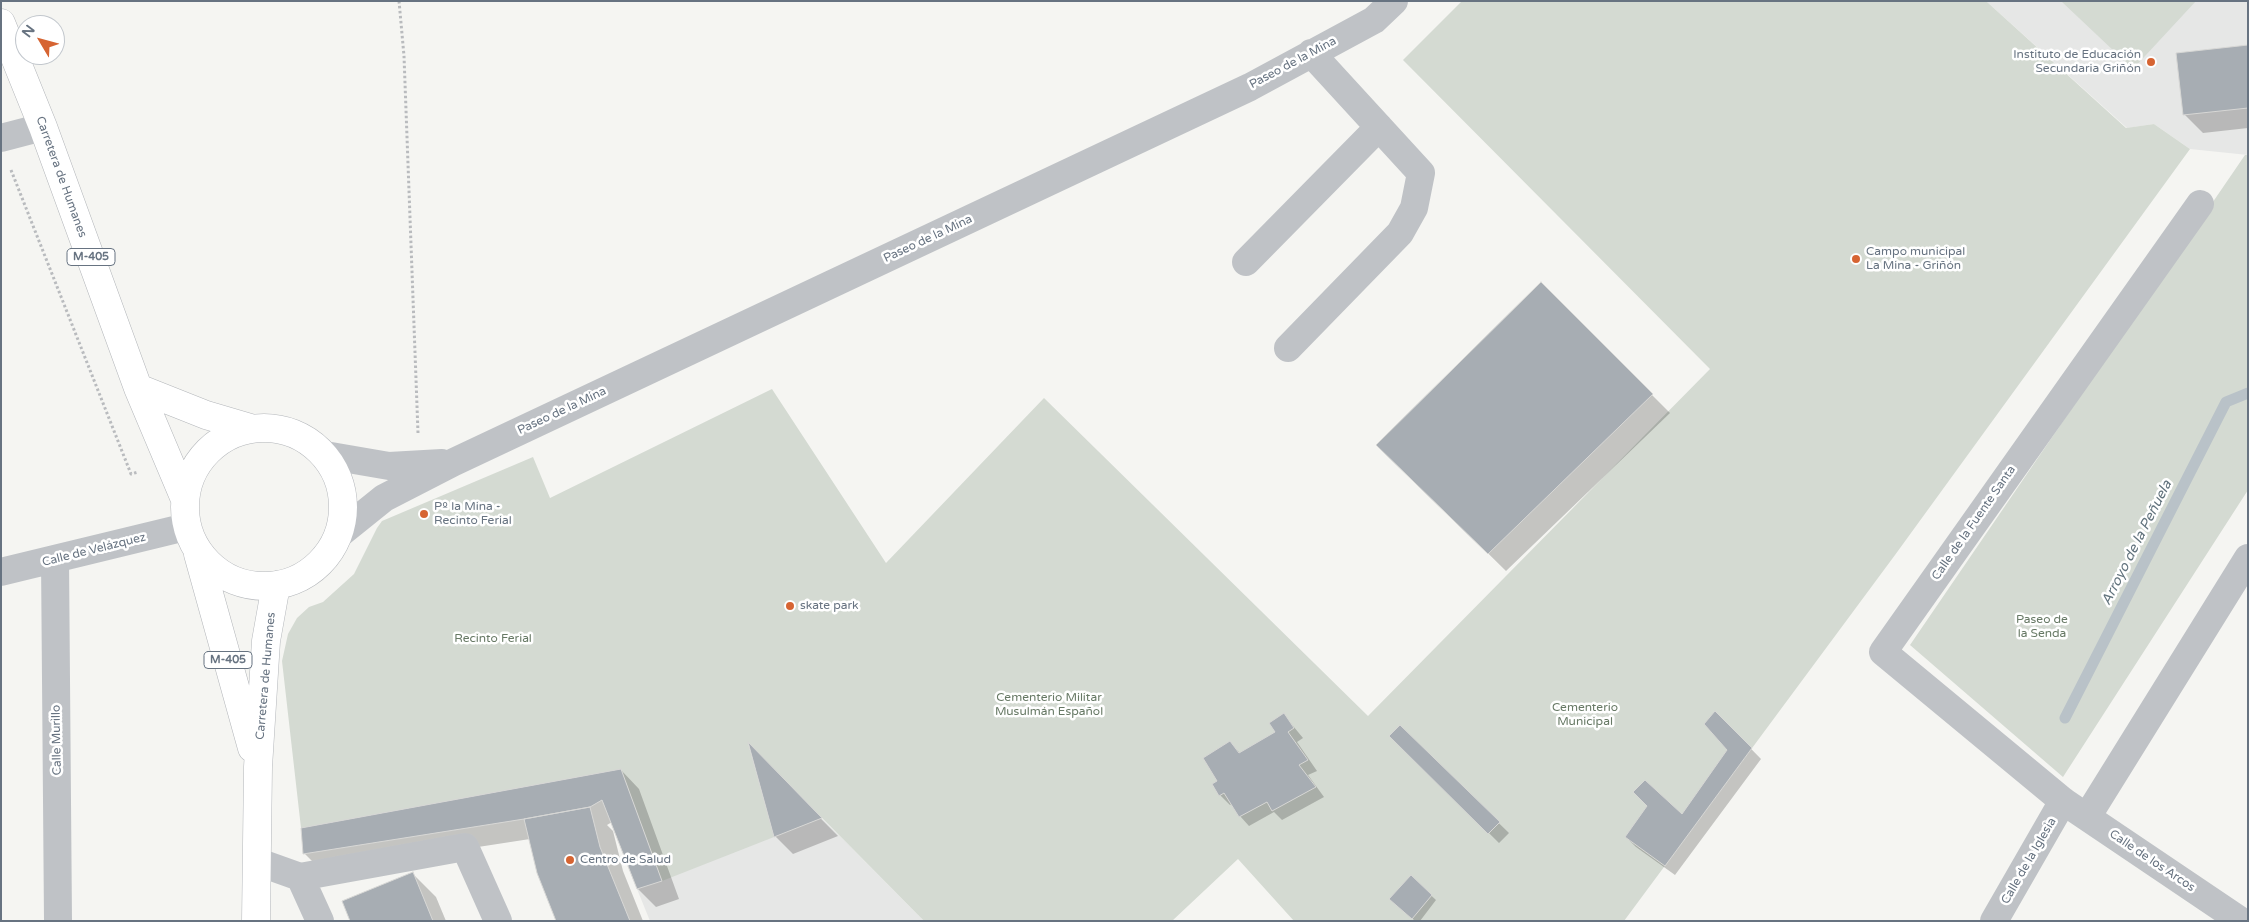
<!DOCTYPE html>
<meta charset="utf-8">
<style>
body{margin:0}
#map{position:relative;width:2249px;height:922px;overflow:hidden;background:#f5f5f2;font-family:"Varela Round",sans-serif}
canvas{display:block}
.frame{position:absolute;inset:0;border:2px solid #677381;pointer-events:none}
.north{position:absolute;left:15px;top:15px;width:50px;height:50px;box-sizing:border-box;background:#fff;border:1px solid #c2c7cd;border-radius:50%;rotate:307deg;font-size:14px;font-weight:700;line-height:20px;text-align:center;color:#677381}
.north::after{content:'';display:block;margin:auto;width:18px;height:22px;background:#d66432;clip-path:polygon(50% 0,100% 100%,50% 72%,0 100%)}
</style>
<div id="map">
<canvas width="2249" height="922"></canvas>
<div class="frame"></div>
<div class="north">N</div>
</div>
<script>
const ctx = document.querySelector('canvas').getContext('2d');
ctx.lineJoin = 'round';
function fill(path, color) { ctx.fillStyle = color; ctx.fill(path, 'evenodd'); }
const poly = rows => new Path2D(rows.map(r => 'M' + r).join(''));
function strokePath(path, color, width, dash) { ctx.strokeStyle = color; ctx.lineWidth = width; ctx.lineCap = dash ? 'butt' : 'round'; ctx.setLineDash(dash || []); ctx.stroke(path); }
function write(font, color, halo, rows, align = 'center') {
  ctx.font = font + ' "Varela Round",sans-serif'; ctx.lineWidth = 5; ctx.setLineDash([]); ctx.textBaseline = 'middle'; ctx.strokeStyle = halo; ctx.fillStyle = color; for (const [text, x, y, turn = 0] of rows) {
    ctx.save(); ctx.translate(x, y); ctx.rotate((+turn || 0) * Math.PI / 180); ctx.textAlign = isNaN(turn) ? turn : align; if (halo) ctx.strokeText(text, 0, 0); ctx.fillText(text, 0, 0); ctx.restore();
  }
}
fill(poly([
 [1986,1,2248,1,2248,155,2190,149,2154,124,2127,128],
 [822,818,924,921,650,921,637,889]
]), '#e6e7e6');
fill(poly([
 [1462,1,1986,1,2126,128,2154,124,2190,149,1895,555,1624,921,1294,921,1238,859,1172,921,924,921,748,743,774,837,662,881,621,769,301,828,282,661,288,634,297,618,309,607,323,602,354,574,377,528,382,521,533,457,550,498,772,389,886,563,1044,398,1368,716,1710,369,1403,60],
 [2061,1,2196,1,2133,69],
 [2245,155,2248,155,2248,490,2063,777,1910,645]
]), '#d4dad2');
fill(poly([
 [2248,46,2248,128,2203,133,2185,115],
 [1541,284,1670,413,1506,571,1378,445],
 [1716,713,1761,759,1675,875,1636,847,1626,837,1682,816,1729,750],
 [1284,715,1303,738,1297,742,1317,771,1308,775,1324,797,1282,820,1274,812,1249,826,1240,816,1232,804,1230,805,1220,795,1219,782,1230,743,1241,754,1277,732],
 [1400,727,1509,833,1499,843,1391,736],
 [750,747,838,836,793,854,775,836],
 [621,770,639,789,679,899,656,907,638,889,612,822,607,825,613,831,623,871,643,921,558,921,530,839,322,871,304,853],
 [413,874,436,897,446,921,351,921],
 [1411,877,1436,900,1420,921,1415,921,1396,903]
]), '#0003');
strokePath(poly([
 [2065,718,2226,402,2248,393]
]), '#b9c2c8', 11);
const building = poly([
 [2248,45,2248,108,2183,115,2176,53,2248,45],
 [1541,282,1653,394,1488,554,1376,445,1541,282],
 [1715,711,1752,748,1665,866,1625,837,1647,806,1633,792,1645,780,1682,814,1727,750,1704,724,1715,711],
 [1284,713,1294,728,1288,732,1308,760,1299,765,1316,787,1272,811,1267,802,1239,817,1224,793,1219,796,1212,784,1217,781,1203,758,1230,741,1239,753,1275,732,1269,723,1284,713],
 [1400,725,1500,822,1488,834,1389,736,1400,725],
 [748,742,822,818,774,837,748,742],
 [621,769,662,881,637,889,602,800,590,807,524,819,303,854,301,828,621,769],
 [590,807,600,847,630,921,556,921,537,873,524,819,590,807],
 [413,872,433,921,350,921,342,901,413,872],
 [1411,875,1432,895,1412,919,1389,899,1411,875]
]);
fill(building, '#a7adb3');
strokePath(building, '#d7d7d5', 1);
const major = poly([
 [1,23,43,127,138,388,184,497],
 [138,388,206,415,250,428],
 '185 507a79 79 0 1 1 158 0a79 79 0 1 1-158 0Z',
 [198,554,252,748],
 [256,921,258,767,266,641,276,585]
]);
strokePath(major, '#b3b6ba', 29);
strokePath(poly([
 [399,1,404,56,418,433],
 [11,170,131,474,138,472]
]), '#b9bbbe', 3, [2.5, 2.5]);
strokePath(poly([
 [1,138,43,127],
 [2200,204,1883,652,2063,801,2241,921],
 [1246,262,1379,127],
 [1288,348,1400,233,1414,208,1421,173,1311,53],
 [325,455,389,466,442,463],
 [338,535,384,498,454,462,1250,87,1374,20,1394,1],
 [55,559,58,921],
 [1,572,186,527],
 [2087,817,2248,558],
 [258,862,300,877,320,921],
 [300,877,465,847,498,921],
 [1994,921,2063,801]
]), '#bfc2c6', 28);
strokePath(major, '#fff', 28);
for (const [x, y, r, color] of [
 [2151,62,5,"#d66432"],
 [1856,259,5,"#d66432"],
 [424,514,5,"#d66432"],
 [790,606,5,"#d66432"],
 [570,860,5,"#d66432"]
]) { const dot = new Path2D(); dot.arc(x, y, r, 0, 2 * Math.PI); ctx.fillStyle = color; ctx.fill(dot); strokePath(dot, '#fff', 2); }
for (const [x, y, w] of [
 [91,257,48],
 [228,660,48]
]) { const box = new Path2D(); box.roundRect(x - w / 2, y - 8.5, w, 17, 4); ctx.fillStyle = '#fff'; ctx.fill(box); strokePath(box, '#677381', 1); }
write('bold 11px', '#677381', null, [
 ["M-405",91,257],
 ["M-405",228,660]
]);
write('12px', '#677381', '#fff', [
 ["Instituto de Educación",2141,55,"right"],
 ["Secundaria Griñón",2141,69,"right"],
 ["Campo municipal",1866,252],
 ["La Mina - Griñón",1866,266],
 ["Pº la Mina -",434,507],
 ["Recinto Ferial",434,521],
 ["skate park",800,606],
 ["Centro de Salud",580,860]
], 'left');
write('12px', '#677381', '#fff', [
 ["Paseo de la Mina",1293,63,-28],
 ["Carretera de Humanes",61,177,70],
 ["Paseo de la Mina",928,239,-25],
 ["Paseo de la Mina",562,411,-25],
 ["Calle de la Fuente Santa",1974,523,-55],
 ["Calle de Velázquez",94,550,-14],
 ["Carretera de Humanes",266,676,-85],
 ["Calle Murillo",57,740,-91],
 ["Calle de la Iglesia",2029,861,-60],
 ["Calle de los Arcos",2152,861,34]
]);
write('12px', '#677965', '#fff', [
 ["Paseo de",2042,620],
 ["la Senda",2042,634],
 ["Recinto Ferial",493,639],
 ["Cementerio Militar",1049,698],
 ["Musulmán Español",1049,712],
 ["Cementerio",1585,708],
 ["Municipal",1585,722]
]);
write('italic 14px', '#63747e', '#fff', [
 ["Arroyo de la Peñuela",2137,543,-63]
]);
</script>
